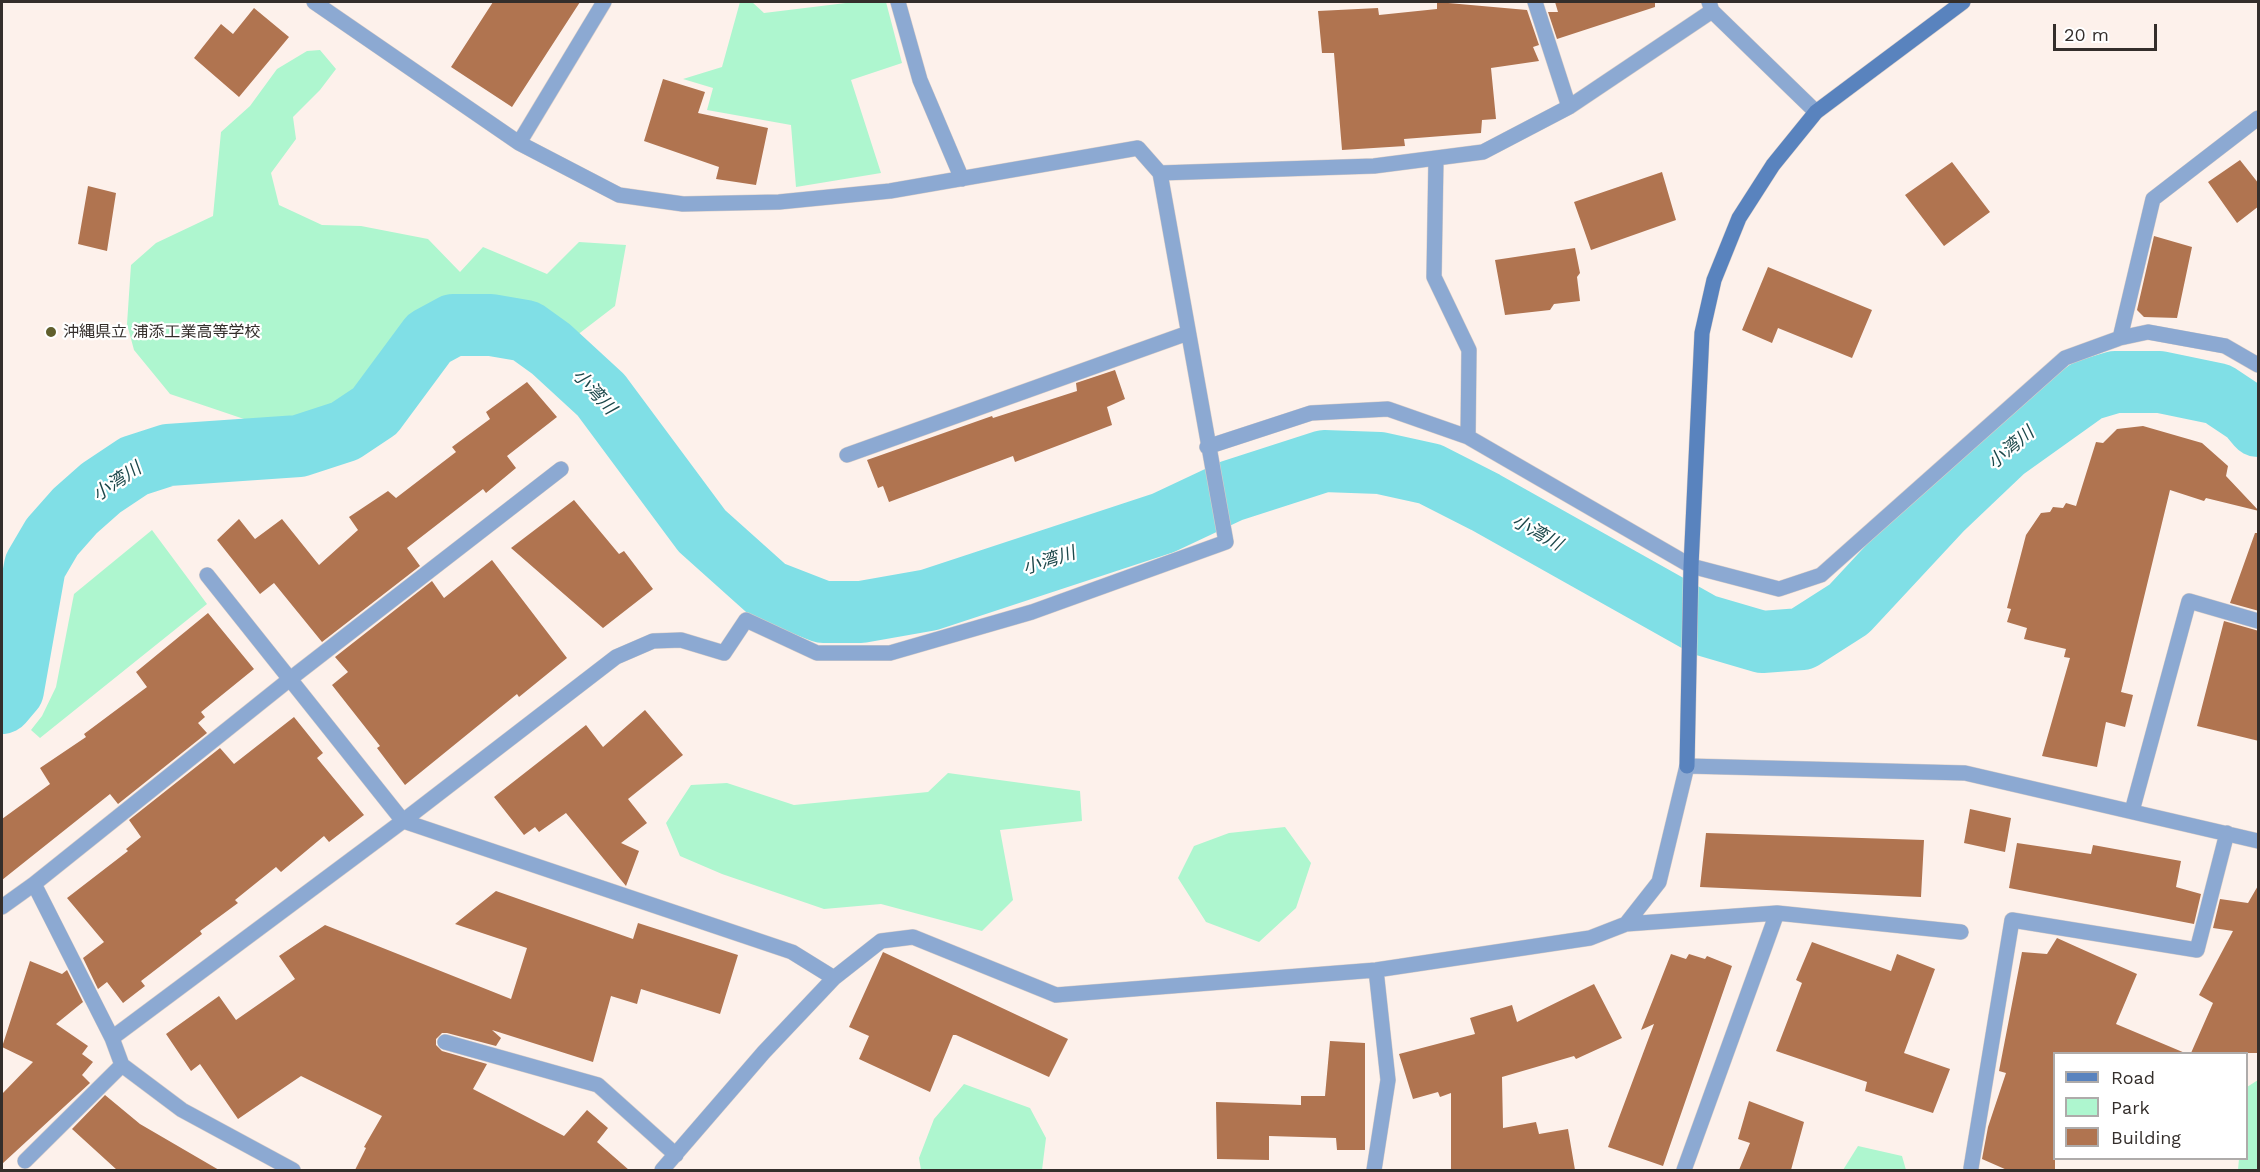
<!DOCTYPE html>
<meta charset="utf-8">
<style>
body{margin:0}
#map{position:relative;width:2260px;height:1172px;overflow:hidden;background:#fdf1eb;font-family:"Work Sans",sans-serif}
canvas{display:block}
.frame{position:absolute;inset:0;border:3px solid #342e2b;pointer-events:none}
.legend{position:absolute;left:2053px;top:1052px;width:195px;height:108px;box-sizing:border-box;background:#fff;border:2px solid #aeabaa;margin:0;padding:8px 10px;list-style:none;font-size:18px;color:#342e2b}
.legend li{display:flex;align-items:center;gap:12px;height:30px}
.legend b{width:30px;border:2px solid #aeabaa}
.scale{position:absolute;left:2053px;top:24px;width:104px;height:27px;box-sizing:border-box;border:3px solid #342e2b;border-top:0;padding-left:8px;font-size:18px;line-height:21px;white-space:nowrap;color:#342e2b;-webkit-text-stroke:4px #fff;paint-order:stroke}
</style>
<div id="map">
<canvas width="2260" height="1172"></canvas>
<div class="frame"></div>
<ul class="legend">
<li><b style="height:8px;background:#5983be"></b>Road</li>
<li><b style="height:16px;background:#aef6cf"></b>Park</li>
<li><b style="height:16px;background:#b07450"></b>Building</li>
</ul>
<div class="scale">20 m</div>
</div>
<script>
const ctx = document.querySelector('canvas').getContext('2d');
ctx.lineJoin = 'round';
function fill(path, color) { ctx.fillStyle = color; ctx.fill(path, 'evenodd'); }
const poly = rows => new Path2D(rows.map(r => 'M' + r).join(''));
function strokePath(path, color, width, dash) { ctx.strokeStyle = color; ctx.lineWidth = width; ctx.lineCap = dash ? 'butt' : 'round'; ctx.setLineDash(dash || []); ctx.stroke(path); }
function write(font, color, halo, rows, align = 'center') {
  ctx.font = font + ' "Work Sans","Noto Sans JP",sans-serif'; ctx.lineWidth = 4.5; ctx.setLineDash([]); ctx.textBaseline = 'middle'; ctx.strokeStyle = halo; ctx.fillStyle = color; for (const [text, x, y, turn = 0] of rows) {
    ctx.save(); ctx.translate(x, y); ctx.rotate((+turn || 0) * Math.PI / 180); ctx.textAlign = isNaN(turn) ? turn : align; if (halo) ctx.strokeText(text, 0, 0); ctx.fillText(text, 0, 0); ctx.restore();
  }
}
fill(poly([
 [740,2,752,2,764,13,854,2,886,2,902,63,851,80,881,173,796,187,791,125,707,110,713,88,683,79,722,67],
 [320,50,336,69,320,90,293,117,296,139,271,173,279,205,322,225,361,226,428,239,460,272,483,247,547,274,579,242,626,245,615,306,572,339,526,307,478,304,430,312,365,391,318,422,244,419,170,394,134,350,127,324,131,265,156,243,213,216,221,132,250,106,277,69,307,51],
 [152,530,207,604,40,738,31,730,42,716,56,687,74,594],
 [948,773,1080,791,1082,821,1000,830,1013,900,982,931,881,904,824,909,722,874,680,856,666,823,691,785,727,783,794,805,928,792],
 [1285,827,1311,863,1296,908,1259,942,1206,922,1178,878,1194,846,1229,833],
 [2258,1080,2258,1170,2238,1170,2239,1159,2246,1158,2247,1087],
 [964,1084,1030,1108,1046,1138,1042,1170,921,1170,919,1158,934,1119],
 [1858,1146,1902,1156,1906,1170,1843,1170]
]), '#aef6cf');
strokePath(poly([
 [2,703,13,690,35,566,52,537,75,511,101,488,134,466,168,455,299,446,345,431,375,411,429,338,453,325,491,325,526,331,551,349,601,395,702,531,769,591,823,612,861,612,929,600,1163,523,1231,491,1324,461,1380,463,1430,474,1485,502,1704,625,1762,642,1802,639,1849,609,1943,508,2004,450,2088,390,2115,382,2160,382,2218,394,2248,414,2258,426]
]), '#80dfe6', 62);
fill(poly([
 [493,2,580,2,512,107,451,67],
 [1437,2,1527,10,1539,45,1533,47,1539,61,1491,68,1496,119,1482,120,1481,133,1404,139,1405,146,1342,150,1334,53,1322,53,1318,11,1378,8,1379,15,1437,9],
 [1555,2,1655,2,1655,7,1557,39,1548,12,1558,12],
 [254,8,289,37,239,97,194,58,221,24,233,34],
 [663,79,705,92,698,113,768,128,756,185,716,179,719,167,644,141],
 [2240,160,2259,184,2259,206,2237,223,2208,182],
 [1952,162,1990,212,1944,246,1905,195],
 [1662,172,1676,220,1591,250,1574,202],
 [88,186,116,193,107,251,78,244],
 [2154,236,2192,247,2177,318,2144,317,2137,310],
 [1575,248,1580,273,1577,277,1580,301,1554,304,1550,310,1505,315,1495,260],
 [1768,267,1872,310,1852,358,1778,328,1772,343,1742,330],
 [1115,370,1125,399,1107,407,1112,425,1015,462,1013,456,889,502,883,486,878,488,867,460,992,416,993,418,1077,391,1076,383],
 [527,382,557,417,507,456,516,468,486,493,483,489,407,548,420,566,322,642,274,583,260,594,217,540,239,519,255,539,282,519,319,565,358,530,349,517,388,491,396,498,456,452,452,447,490,419,486,412],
 [2143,426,2202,443,2228,466,2226,476,2259,511,2206,498,2204,501,2170,490,2121,692,2133,695,2125,727,2106,722,2097,767,2042,756,2070,658,2064,657,2066,649,2024,639,2027,628,2007,622,2011,609,2007,608,2026,535,2041,513,2050,512,2053,507,2063,508,2066,503,2076,506,2096,442,2103,443,2117,429],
 [574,500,619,554,624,551,653,589,603,628,511,548],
 [2255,533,2259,533,2259,611,2230,603],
 [492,560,567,658,519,697,517,694,405,785,377,748,380,746,332,685,348,672,335,657,432,581,444,598],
 [208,613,254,669,201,712,205,717,198,723,207,733,118,804,110,794,2,880,2,819,50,784,40,768,86,737,84,734,147,687,136,672],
 [2224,621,2259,631,2259,741,2197,726],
 [645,710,683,755,628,799,647,823,621,843,639,851,626,886,566,813,539,832,535,827,524,835,494,797,586,725,603,747],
 [294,717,323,753,317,758,364,815,329,842,324,836,281,872,276,867,235,900,238,903,200,931,202,934,141,981,145,986,123,1003,107,982,98,989,83,958,104,942,67,898,128,851,126,849,141,837,129,820,220,748,234,764],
 [1970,809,2011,818,2005,852,1964,843],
 [1706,833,1924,840,1921,897,1700,887],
 [2017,843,2091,854,2093,845,2181,861,2176,887,2201,894,2194,924,2009,888],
 [2259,884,2259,1053,2191,1053,2213,1003,2199,995,2233,931,2213,928,2220,899,2248,903],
 [496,891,633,939,638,923,738,955,720,1014,641,989,637,1004,611,996,593,1062,492,1030,501,1038,496,1046,447,1033,442,1033,436,1039,436,1045,442,1051,487,1064,473,1089,564,1136,587,1110,608,1128,597,1142,629,1170,355,1170,366,1148,364,1147,382,1116,301,1076,238,1119,200,1064,191,1071,166,1034,219,996,236,1020,295,979,279,956,325,925,511,999,527,948,455,924],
 [2057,938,2137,974,2116,1024,2185,1053,2055,1053,2055,1170,2007,1170,1982,1159,1988,1127,2006,1073,1999,1071,2022,952,2047,954],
 [1812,942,1891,971,1897,954,1935,969,1904,1053,1950,1069,1933,1113,1865,1091,1867,1082,1776,1051,1802,983,1796,980],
 [883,952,1068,1039,1049,1077,956,1035,953,1035,930,1092,859,1059,869,1036,849,1027],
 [1671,954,1686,959,1689,954,1705,959,1707,956,1732,966,1663,1166,1608,1147,1654,1024,1641,1030],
 [30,961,62,974,67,970,83,1002,56,1024,88,1046,82,1054,93,1062,82,1075,90,1083,2,1164,2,1094,33,1062,2,1047],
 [1594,984,1622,1038,1576,1059,1574,1056,1502,1077,1503,1128,1536,1122,1539,1134,1568,1129,1575,1170,1451,1170,1451,1093,1440,1097,1438,1092,1413,1099,1399,1054,1475,1034,1470,1018,1512,1005,1517,1022],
 [1330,1041,1365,1043,1365,1150,1337,1150,1336,1138,1269,1136,1269,1160,1217,1159,1216,1102,1301,1105,1301,1096,1325,1096],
 [105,1095,140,1124,219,1170,117,1170,72,1129],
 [1749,1101,1804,1122,1791,1170,1739,1170,1750,1143,1738,1139]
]), '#b07450');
const street = poly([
 [898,2,920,80,962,179],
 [1535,2,1569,107],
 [1709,2,1712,11,1816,112],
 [519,143,604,2],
 [1436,158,1434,277,1469,350,1468,437],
 [1160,173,1374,166,1483,152,1569,107,1712,11],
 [2120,338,2153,199,2258,118],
 [1207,447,1311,413,1388,409,1468,437,1691,566,1779,589,1821,575,2065,358,2120,338,2148,332,2225,346,2258,365],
 [847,455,1188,333],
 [207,575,403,821,792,952,834,978],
 [2132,811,2189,601,2258,621],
 [2,907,34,884],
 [1777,913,1961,932],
 [1626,924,1777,913,1684,1170],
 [112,1038,403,821,616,657,653,641,681,640,724,653,746,620,817,653,890,653,1032,612,1226,542,1160,173,1138,148,890,191,779,202,683,204,619,195,519,143,314,2],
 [445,1042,598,1085,676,1155],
 [25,1161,122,1065],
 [1971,1168,2012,920,2197,950,2227,833],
 [293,1170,182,1110,122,1065,112,1038,34,884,290,679,561,469],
 [662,1170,764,1052,834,978,881,941,913,937,1056,995,1376,970,1590,938,1626,924,1659,882,1687,766,1965,773,2258,841],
 [1374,1170,1388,1080,1376,970]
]);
const secondary = poly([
 [1687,766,1691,566,1702,333,1714,280,1739,218,1773,165,1816,112,1963,2]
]);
strokePath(street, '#d9cec8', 16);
strokePath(secondary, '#d9cec8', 16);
strokePath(street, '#8ca9d2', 15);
strokePath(secondary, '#5983be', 15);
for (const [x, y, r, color] of [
 [51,332,6,"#605f2c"]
]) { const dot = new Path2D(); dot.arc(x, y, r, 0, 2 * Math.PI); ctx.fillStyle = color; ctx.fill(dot); strokePath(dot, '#fff', 2); }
write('16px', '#342e2b', '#fff', [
 ["沖縄県立 浦添工業高等学校",63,332]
], 'left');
write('italic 18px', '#1c484b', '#fff', [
 ["小湾川",594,392,47],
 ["小湾川",2011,448,-40],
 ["小湾川",117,482,-34],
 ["小湾川",1537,533,29],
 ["小湾川",1049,561,-18]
]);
</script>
